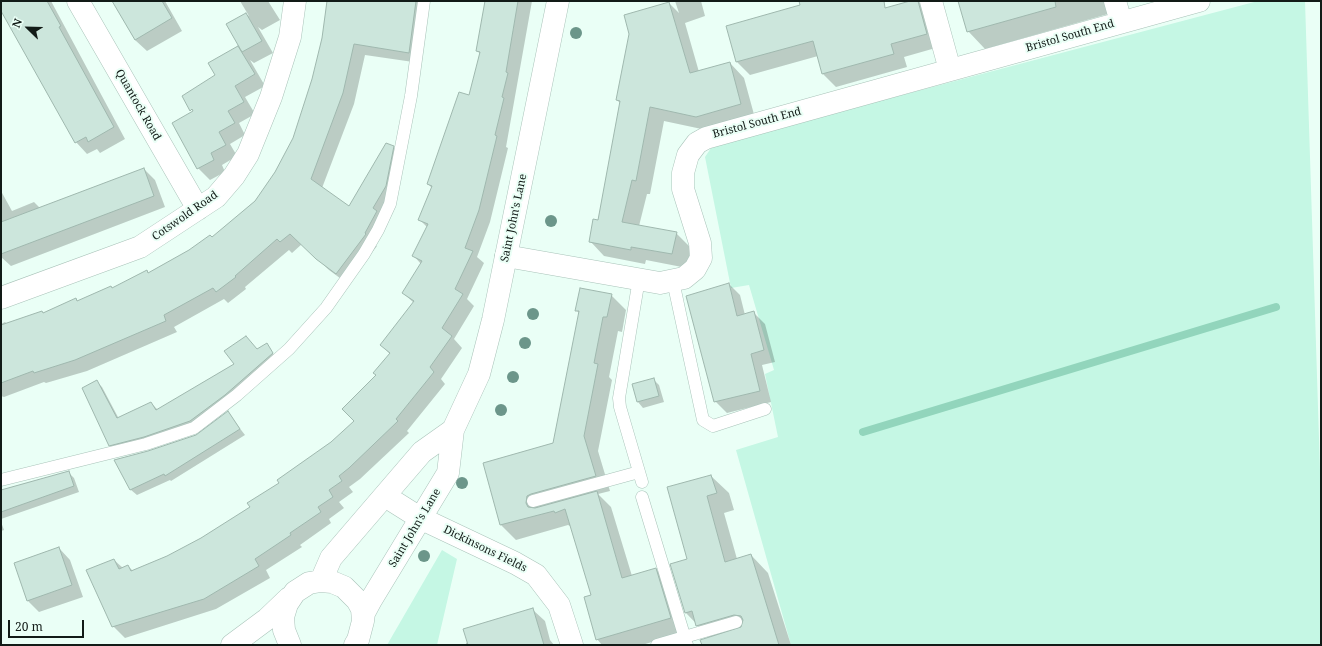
<!DOCTYPE html>
<style>
body{margin:0}
#map{position:relative;width:1322px;height:646px;overflow:hidden;background:#eafff6;font-family:"Noto Serif",serif}
canvas{display:block}
.frame{position:absolute;inset:0;border:2px solid #121b17;pointer-events:none}
.north{position:absolute;left:8px;top:8px;width:40px;height:40px;-webkit-text-stroke:3px #eafff6;paint-order:stroke;rotate:293deg;font-size:11px;font-weight:700;line-height:16px;text-align:center;color:#121b17}
.north::after{content:'';display:block;margin:auto;width:14px;height:18px;background:#121b17;clip-path:polygon(50% 0,100% 100%,50% 72%,0 100%)}
.scale{position:absolute;left:8px;top:620px;width:76px;height:18px;box-sizing:border-box;border:2px solid #121b17;border-top:0;padding-left:5px;font-size:12px;line-height:14px;white-space:nowrap;color:#121b17;-webkit-text-stroke:3px #eafff6;paint-order:stroke}
</style>
<div id="map">
<canvas width="1322" height="646"></canvas>
<div class="frame"></div>
<div class="north">N</div>
<div class="scale">20 m</div>
</div>
<script>
const ctx = document.querySelector('canvas').getContext('2d');
ctx.lineJoin = 'round';
function fill(path, color) { ctx.fillStyle = color; ctx.fill(path, 'evenodd'); }
const poly = rows => new Path2D(rows.map(r => 'M' + r).join(''));
function strokePath(path, color, width, dash) { ctx.strokeStyle = color; ctx.lineWidth = width; ctx.lineCap = dash ? 'butt' : 'round'; ctx.setLineDash(dash || []); ctx.stroke(path); }
function write(font, color, halo, rows, align = 'center') {
  ctx.font = font + ' "Noto Serif",serif'; ctx.lineWidth = 4; ctx.setLineDash([]); ctx.textBaseline = 'middle'; ctx.strokeStyle = halo; ctx.fillStyle = color; for (const [text, x, y, turn = 0] of rows) {
    ctx.save(); ctx.translate(x, y); ctx.rotate((+turn || 0) * Math.PI / 180); ctx.textAlign = isNaN(turn) ? turn : align; if (halo) ctx.strokeText(text, 0, 0); ctx.fillText(text, 0, 0); ctx.restore();
  }
}
fill(poly([
 [1258,1,1305,1,1321,501,1321,645,791,645,736,450,778,437,765,374,774,370,749,285,731,288,705,157,713,145],
 [442,550,457,559,437,645,387,645]
]), '#c5f7e4');
fill(poly([
 [1,1,51,1,125,139,100,153,97,149,87,154,76,142,1,9],
 [113,1,165,1,182,31,147,51,135,40],
 [240,1,268,1,280,20,262,30,258,27,273,53,254,63,250,60,265,86,245,97,255,114,239,123,245,135,230,144,237,156,222,165,225,172,210,180,198,168,194,112,183,96,216,76,238,47,241,50,246,14,249,16],
 [327,1,427,1,420,63,365,55,354,104,322,188,350,208,393,147,404,158,375,245,377,246,348,284,329,270,302,244,292,253,289,250,245,287,246,289,228,303,224,299,174,327,177,332,87,371,46,383,44,382,4,397,1,396,1,324,5,322,7,324,43,313,76,300,78,301,113,289,146,271,149,274,212,238,255,201,267,187,294,138,313,79,323,38],
 [478,1,532,1,506,147,508,148,490,222,477,257,484,263,467,299,474,306,454,339,462,348,441,379,445,384,407,431,409,433,360,479,349,487,353,492,339,502,344,508,329,519,331,523,300,545,302,547,266,570,270,578,216,609,125,638,113,626,114,560,123,568,128,566,133,571,168,557,201,539,251,507,332,442,355,421,377,375,390,354,381,345,414,303,403,293,421,264,413,255,428,228,419,219,433,189,428,184,470,96,481,54,477,51,486,2],
 [675,1,701,1,705,16,685,23,699,72,730,63,744,78,755,118,711,131,664,121,650,194,647,194,639,226,676,233,691,248,687,268,646,260,645,264,604,256,590,241,598,221,621,104,617,100,669,3,679,13],
 [800,1,830,1,839,32,914,1,918,1,930,13,939,47,904,57,907,67,836,87,823,74,818,56,750,75,737,62,728,27,802,6],
 [959,1,1116,1,1108,14,985,49,968,31],
 [144,169,155,180,165,207,11,266,1,257,1,191,12,211,34,202,40,208],
 [729,284,740,295,745,315,754,313,765,324,775,362,762,365,771,402,727,413,715,401],
 [611,295,626,310,622,332,618,331,609,377,612,380,598,451,610,491,598,494,611,507,632,576,656,569,670,584,685,632,642,645,602,645,597,639,592,596,572,527,568,525,516,540,501,525,484,464,554,443,580,314,576,310],
 [266,345,278,359,196,427,115,451,109,445,96,381,102,387,119,419,151,403,158,410],
 [653,379,659,385,664,402,643,408,638,402],
 [228,413,245,435,171,481,170,480,137,495,131,490,115,460,149,452,197,436],
 [68,472,74,478,79,492,1,519,1,490],
 [711,476,729,493,734,510,724,513,737,559,751,555,768,573,791,645,702,645,710,638,686,613,671,565,688,560],
 [1,522,4,530,1,531],
 [59,548,70,560,83,597,39,612,28,601],
 [533,610,545,621,550,640,554,645,466,645,466,643]
]), '#0003');
strokePath(poly([
 [863,432,1276,307]
]), '#92d5bc', 8);
const building = poly([
 [1,1,47,1,61,26,59,27,114,127,88,142,86,137,75,143,1,11,1,1],
 [112,1,162,1,172,18,135,40,112,1],
 [327,1,416,1,409,53,354,44,343,93,311,179,349,206,386,143,394,146,386,186,373,208,377,211,365,233,366,234,336,274,316,259,290,234,280,242,277,239,235,276,236,277,216,292,213,288,164,315,166,321,75,360,34,373,33,371,1,383,1,325,42,311,43,313,76,298,77,301,111,286,112,288,147,270,148,273,189,250,210,235,212,237,255,201,275,172,293,138,312,79,322,38,327,1],
 [485,1,518,1,506,72,508,73,502,97,504,98,495,135,497,136,479,210,465,248,473,251,455,289,463,294,442,328,452,336,430,367,434,372,396,419,398,421,349,468,339,476,342,481,329,490,333,497,318,507,321,512,290,533,291,535,255,559,259,566,204,599,112,627,86,570,114,559,119,569,128,565,131,571,167,556,201,538,250,507,247,503,279,483,277,480,331,442,354,421,342,409,376,375,373,373,390,353,380,345,414,301,402,293,422,261,412,256,428,224,418,220,432,186,427,184,459,92,469,95,480,52,476,51,485,1],
 [799,1,884,1,885,8,910,1,918,1,927,34,891,44,894,54,822,74,813,41,736,62,726,26,800,5,799,1],
 [958,1,1055,1,1056,7,967,32,958,1],
 [669,2,690,73,730,62,741,104,696,117,650,107,636,181,632,180,622,222,677,232,672,254,631,247,631,250,589,242,593,219,598,220,620,101,616,100,629,34,624,15,669,2],
 [246,13,262,41,242,52,226,24,246,13],
 [238,46,255,74,235,86,244,102,228,111,235,123,219,132,226,145,211,153,214,160,197,169,172,123,193,111,192,109,190,111,182,96,215,75,208,63,238,46],
 [144,168,154,196,1,254,1,222,144,168],
 [729,283,737,316,754,311,764,350,751,354,760,391,714,402,686,296,729,283],
 [580,288,612,294,607,317,603,317,594,363,598,364,584,436,596,476,531,494,527,496,526,503,528,507,535,508,597,491,622,578,656,568,671,618,596,640,584,597,591,595,565,509,555,513,554,511,500,525,483,463,553,443,579,311,575,311,580,288],
 [246,336,257,349,267,343,273,353,225,395,190,421,144,437,109,446,82,388,97,380,117,418,151,402,156,410,234,364,224,351,246,336],
 [654,378,659,396,637,402,632,384,654,378],
 [228,411,240,429,165,476,164,474,130,490,114,460,148,451,196,435,228,411],
 [69,471,74,486,1,512,1,490,69,471],
 [711,475,717,493,707,496,725,562,751,554,779,645,702,645,700,640,741,627,743,620,741,616,734,615,696,626,692,611,685,613,670,564,687,559,667,487,711,475],
 [59,547,72,585,27,601,14,563,59,547],
 [533,608,544,645,468,645,463,629,533,608]
]);
fill(building, '#cce6dc');
strokePath(building, '#9fb8ae', 1);
const service = poly([
 [639,279,619,398,620,407,642,482],
 [673,281,703,420,713,426,765,409],
 [1,480,146,444,194,428,237,395,289,349,326,308,364,254,378,230,390,204,411,96,424,1],
 [642,497,687,645],
 [533,501,639,472],
 [657,645,736,622]
]);
const minor = poly([
 [78,1,198,209],
 [931,1,950,70],
 [1115,1,1121,22],
 [506,256,660,283,684,278,695,269,701,258,700,243,683,189,683,173,688,155,697,143,706,138,1199,1],
 [1,298,140,247,216,197,234,176,248,154,271,97,290,37,295,1],
 [385,496,420,518,515,563,536,575,559,605,572,645]
]);
const secondary = poly([
 [321,581,331,558,422,452,453,430],
 [363,621,364,613,371,600,448,473,453,430,479,374,493,320,558,1],
 [232,645,267,619,289,598],
 [290,645,284,630,283,617,287,604,295,592,309,583,321,581,332,582,344,587,357,600,362,609,363,621,358,640,355,645]
]);
strokePath(service, '#a9c3b9', 13);
strokePath(minor, '#a9c3b9', 23);
strokePath(secondary, '#a9c3b9', 23);
strokePath(service, '#fff', 12);
strokePath(minor, '#fff', 22);
strokePath(secondary, '#fff', 22);
ctx.fillStyle = '#6c968a';
for (const [x, y] of [
 [576,33],
 [551,221],
 [533,314],
 [525,343],
 [513,377],
 [501,410],
 [462,483],
 [424,556]
]) { ctx.beginPath(); ctx.arc(x, y, 6, 0, 2 * Math.PI); ctx.fill(); }
write('11px', '#121b17', '#eafff6', [
 ["Bristol South End",1070,36,-16],
 ["Quantock Road",138,105,60],
 ["Bristol South End",757,123,-15],
 ["Cotswold Road",185,216,-35],
 ["Saint John's Lane",514,218,-78],
 ["Saint John's Lane",415,528,-59],
 ["Dickinsons Fields",485,549,26]
]);
</script>
